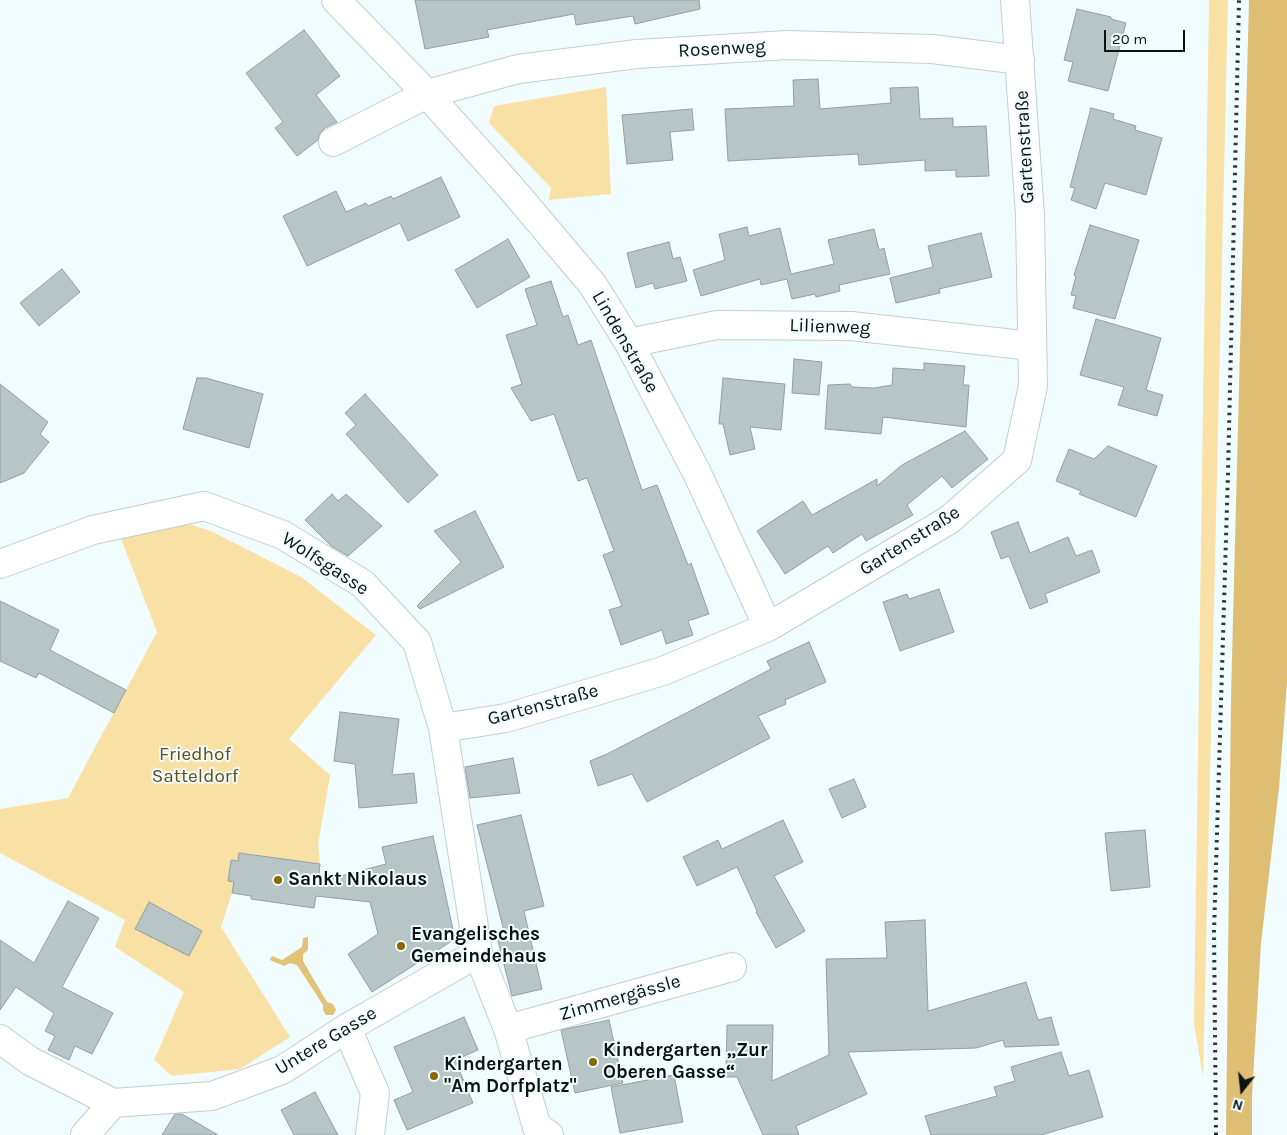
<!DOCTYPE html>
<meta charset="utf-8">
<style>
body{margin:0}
#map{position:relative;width:1287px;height:1135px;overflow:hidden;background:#f1fcfe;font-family:Karla,sans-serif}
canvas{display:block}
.north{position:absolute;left:1217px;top:1065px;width:50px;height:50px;-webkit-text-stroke:4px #f1fcfe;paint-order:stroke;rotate:196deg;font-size:14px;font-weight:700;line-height:20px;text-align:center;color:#0c1112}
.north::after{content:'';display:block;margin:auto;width:18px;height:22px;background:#0c1112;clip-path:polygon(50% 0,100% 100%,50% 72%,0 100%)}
.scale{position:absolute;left:1104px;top:30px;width:81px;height:22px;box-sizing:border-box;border:2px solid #0c1112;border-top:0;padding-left:6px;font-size:15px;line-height:18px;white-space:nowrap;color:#0c1112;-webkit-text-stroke:4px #f1fcfe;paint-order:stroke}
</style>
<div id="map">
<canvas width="1287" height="1135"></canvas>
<div class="north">N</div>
<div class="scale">20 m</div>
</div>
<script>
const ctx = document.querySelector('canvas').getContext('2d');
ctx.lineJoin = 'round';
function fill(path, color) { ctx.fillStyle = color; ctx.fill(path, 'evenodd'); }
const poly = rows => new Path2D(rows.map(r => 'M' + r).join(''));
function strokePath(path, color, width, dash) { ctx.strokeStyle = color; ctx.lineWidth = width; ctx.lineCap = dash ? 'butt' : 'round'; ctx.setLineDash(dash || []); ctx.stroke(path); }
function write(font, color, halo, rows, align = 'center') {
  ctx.font = font + ' Karla,sans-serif'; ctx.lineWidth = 4; ctx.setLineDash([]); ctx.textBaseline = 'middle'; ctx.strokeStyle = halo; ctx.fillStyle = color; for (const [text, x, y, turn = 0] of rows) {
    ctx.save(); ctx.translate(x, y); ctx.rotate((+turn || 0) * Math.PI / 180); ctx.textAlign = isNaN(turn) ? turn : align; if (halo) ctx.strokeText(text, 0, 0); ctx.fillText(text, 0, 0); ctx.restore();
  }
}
fill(poly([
 [1209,0,1228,0,1203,1077,1194,1023],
 [606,87,611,194,549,200,551,188,489,123,494,106],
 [179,521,211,531,301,577,376,635,289,739,330,775,318,845,320,864,239,853,238,861,231,860,228,880,234,882,232,893,221,927,290,1037,240,1069,172,1076,154,1060,184,992,115,947,125,920,0,853,0,809,68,798,157,632,120,536]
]), '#f9e0a5');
fill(poly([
 [1249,0,1287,0,1287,683,1279,788,1261,943,1252,1096,1252,1135,1226,1135,1231,697]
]), '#debe72');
fill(poly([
 [308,937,308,950,303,954,303,961,327,1002,333,1004,336,1010,333,1015,326,1015,323,1010,323,1005,297,965,290,963,284,966,270,960,272,956,282,960,302,947,303,938]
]), '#e2c276');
const building = poly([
 [415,0,699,0,700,9,635,24,633,16,576,25,574,14,487,30,489,37,425,49,415,0],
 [1077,9,1111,17,1111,19,1126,23,1108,91,1068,81,1073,62,1064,60,1077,9],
 [304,30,340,76,316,95,337,122,325,128,320,133,318,140,297,156,275,128,283,122,246,73,304,30],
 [818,79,820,109,891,103,890,88,918,87,920,119,953,118,953,127,986,126,989,176,956,177,956,170,925,171,925,160,859,165,858,154,728,161,725,109,794,106,793,80,818,79],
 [1091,108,1114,114,1113,119,1136,126,1135,130,1162,138,1146,195,1105,183,1096,209,1071,200,1075,188,1070,187,1091,108],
 [692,109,694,130,670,132,673,160,627,164,622,115,692,109],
 [441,177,460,217,408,241,400,223,307,266,283,216,336,191,346,212,366,203,368,206,391,196,393,199,441,177],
 [1090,225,1139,240,1115,319,1073,308,1076,296,1071,295,1076,276,1074,275,1090,225],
 [747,227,749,236,780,228,791,274,834,264,828,240,874,229,879,250,884,248,890,274,839,285,840,291,816,297,815,294,792,299,787,279,761,285,760,279,701,296,693,270,725,260,719,234,747,227],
 [981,233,992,277,939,289,940,293,896,303,890,278,933,267,928,246,981,233],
 [508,239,530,277,477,308,455,270,508,239],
 [669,242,673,259,680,257,687,281,655,289,653,283,636,288,627,253,669,242],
 [62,269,80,292,39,326,20,303,62,269],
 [551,281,563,317,568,315,578,345,591,340,642,490,657,485,688,565,691,563,709,614,688,621,693,635,666,644,662,630,621,645,609,610,622,606,603,555,614,551,587,478,578,481,554,414,531,421,511,388,522,384,506,335,537,325,525,289,551,281],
 [1096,319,1161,338,1146,390,1163,395,1157,416,1118,405,1124,387,1080,375,1096,319],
 [794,359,822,362,819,395,792,393,794,359],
 [924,363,965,366,963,385,969,385,966,427,883,417,881,434,825,429,828,385,850,384,852,387,874,388,892,385,893,368,924,370,924,363],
 [197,378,206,378,263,394,249,448,183,429,197,378],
 [723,378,785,384,781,430,750,427,755,449,730,455,723,424,719,424,723,378],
 [0,384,48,422,40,434,49,442,24,473,0,483,0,384],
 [365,394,438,475,408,503,346,434,356,425,345,413,365,394],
 [965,431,988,459,952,488,942,476,907,505,913,515,866,541,862,534,833,553,828,546,785,574,757,531,803,501,812,515,877,479,877,486,902,465,965,431],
 [1108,446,1157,466,1136,517,1079,494,1081,491,1056,481,1069,449,1094,459,1108,446],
 [332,494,338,501,346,494,382,526,348,556,331,546,305,520,332,494],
 [475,511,504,567,420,609,417,606,461,562,434,531,475,511],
 [1018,522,1030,553,1068,537,1076,556,1092,550,1100,572,1045,594,1048,602,1030,609,1009,556,1001,559,991,532,1018,522],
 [939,589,954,632,900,651,883,602,907,594,909,599,939,589],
 [0,601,59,630,50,650,126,690,114,713,39,673,36,678,0,661,0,601],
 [809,642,826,682,785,700,786,704,758,716,770,738,647,802,632,774,598,786,590,761,607,754,771,669,767,661,809,642],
 [340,712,399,719,392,775,414,773,417,803,359,808,355,764,334,761,340,712],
 [513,758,520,793,470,798,465,767,513,758],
 [854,779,866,807,842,818,829,789,854,779],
 [521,815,544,906,524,911,542,989,512,996,498,941,506,939,477,825,521,815],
 [783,820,803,862,774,876,805,931,776,948,756,912,757,911,737,867,697,886,683,857,718,840,722,849,783,820],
 [1145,830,1150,887,1111,891,1105,833,1145,830],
 [433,836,455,939,372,992,348,954,378,934,370,902,316,896,314,908,251,899,251,896,232,893,234,882,228,881,231,860,238,861,239,853,320,864,318,882,386,864,382,847,433,836],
 [68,901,99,918,62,987,113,1013,92,1054,75,1046,69,1060,48,1050,55,1036,45,1031,54,1013,16,987,0,1010,0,940,34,963,68,901],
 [149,902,202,931,189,956,135,929,149,902],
 [925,920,928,1011,1026,982,1038,1020,1051,1017,1059,1045,1005,1047,1003,1040,976,1048,848,1052,867,1094,796,1126,799,1135,763,1135,737,1077,726,1077,727,1025,773,1025,772,1081,829,1055,826,959,887,958,885,922,925,920],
 [464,1017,478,1050,455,1060,473,1103,407,1130,394,1100,413,1092,394,1047,464,1017],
 [609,1020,623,1083,575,1093,561,1030,609,1020],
 [1061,1052,1069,1076,1089,1070,1103,1117,1041,1135,931,1135,925,1116,997,1096,994,1087,1015,1081,1011,1067,1061,1052],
 [674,1075,683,1122,620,1133,611,1087,674,1075],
 [315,1092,338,1135,294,1135,281,1110,315,1092],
 [175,1114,182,1114,218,1135,162,1135,175,1114]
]);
fill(building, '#b7c5c7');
strokePath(building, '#929fa1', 1);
const minor = poly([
 [336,0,427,94,512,189,593,285,629,343,697,473,768,627],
 [333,142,427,94,518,69,637,54,787,45,932,49,1020,60],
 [629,343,717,325,851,326,1032,346],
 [0,564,93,530,204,506,283,535,363,584,417,642,443,728,478,953,508,1029,537,1127,549,1135],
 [443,728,506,718,663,671,768,627,949,520,1017,460,1033,386,1030,215,1015,0],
 [347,1028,375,1093,370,1135],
 [508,1029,732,967],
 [0,1039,30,1061,113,1103,212,1096,282,1070,347,1028,478,953],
 [85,1135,113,1103]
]);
strokePath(minor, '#c1cfd1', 30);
strokePath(minor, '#fff', 28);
strokePath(poly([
 [1216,1135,1214,932,1228,473,1239,0]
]), '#303637', 4, [2.5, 5]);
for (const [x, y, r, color] of [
 [278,880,5,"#896805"],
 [401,946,5,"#896805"],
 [593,1062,5,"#896805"],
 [434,1076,5,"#896805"]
]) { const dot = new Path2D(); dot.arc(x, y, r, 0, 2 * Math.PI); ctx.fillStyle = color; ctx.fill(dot); strokePath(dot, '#f1fcfe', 2); }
write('19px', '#0c1112', '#f1fcfe', [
 ["Rosenweg",722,49,-3],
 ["Gartenstraße",1025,147,-93],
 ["Lilienweg",830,327,2],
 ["Lindenstraße",625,342,60],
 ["Gartenstraße",910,541,-32],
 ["Wolfsgasse",325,564,33],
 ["Gartenstraße",543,705,-15],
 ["Zimmergässle",620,998,-16],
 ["Untere Gasse",326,1041,-31]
]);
write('19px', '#644e14', '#f1fcfe', [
 ["Friedhof",195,755],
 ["Satteldorf",195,777]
]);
write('bold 19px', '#0c1112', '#f1fcfe', [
 ["Sankt Nikolaus",288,880],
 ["Evangelisches",411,935],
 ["Gemeindehaus",411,957],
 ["Kindergarten „Zur",603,1051],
 ["Oberen Gasse“",603,1073],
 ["Kindergarten",444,1065],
 ["\"Am Dorfplatz\"",444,1087]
], 'left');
</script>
